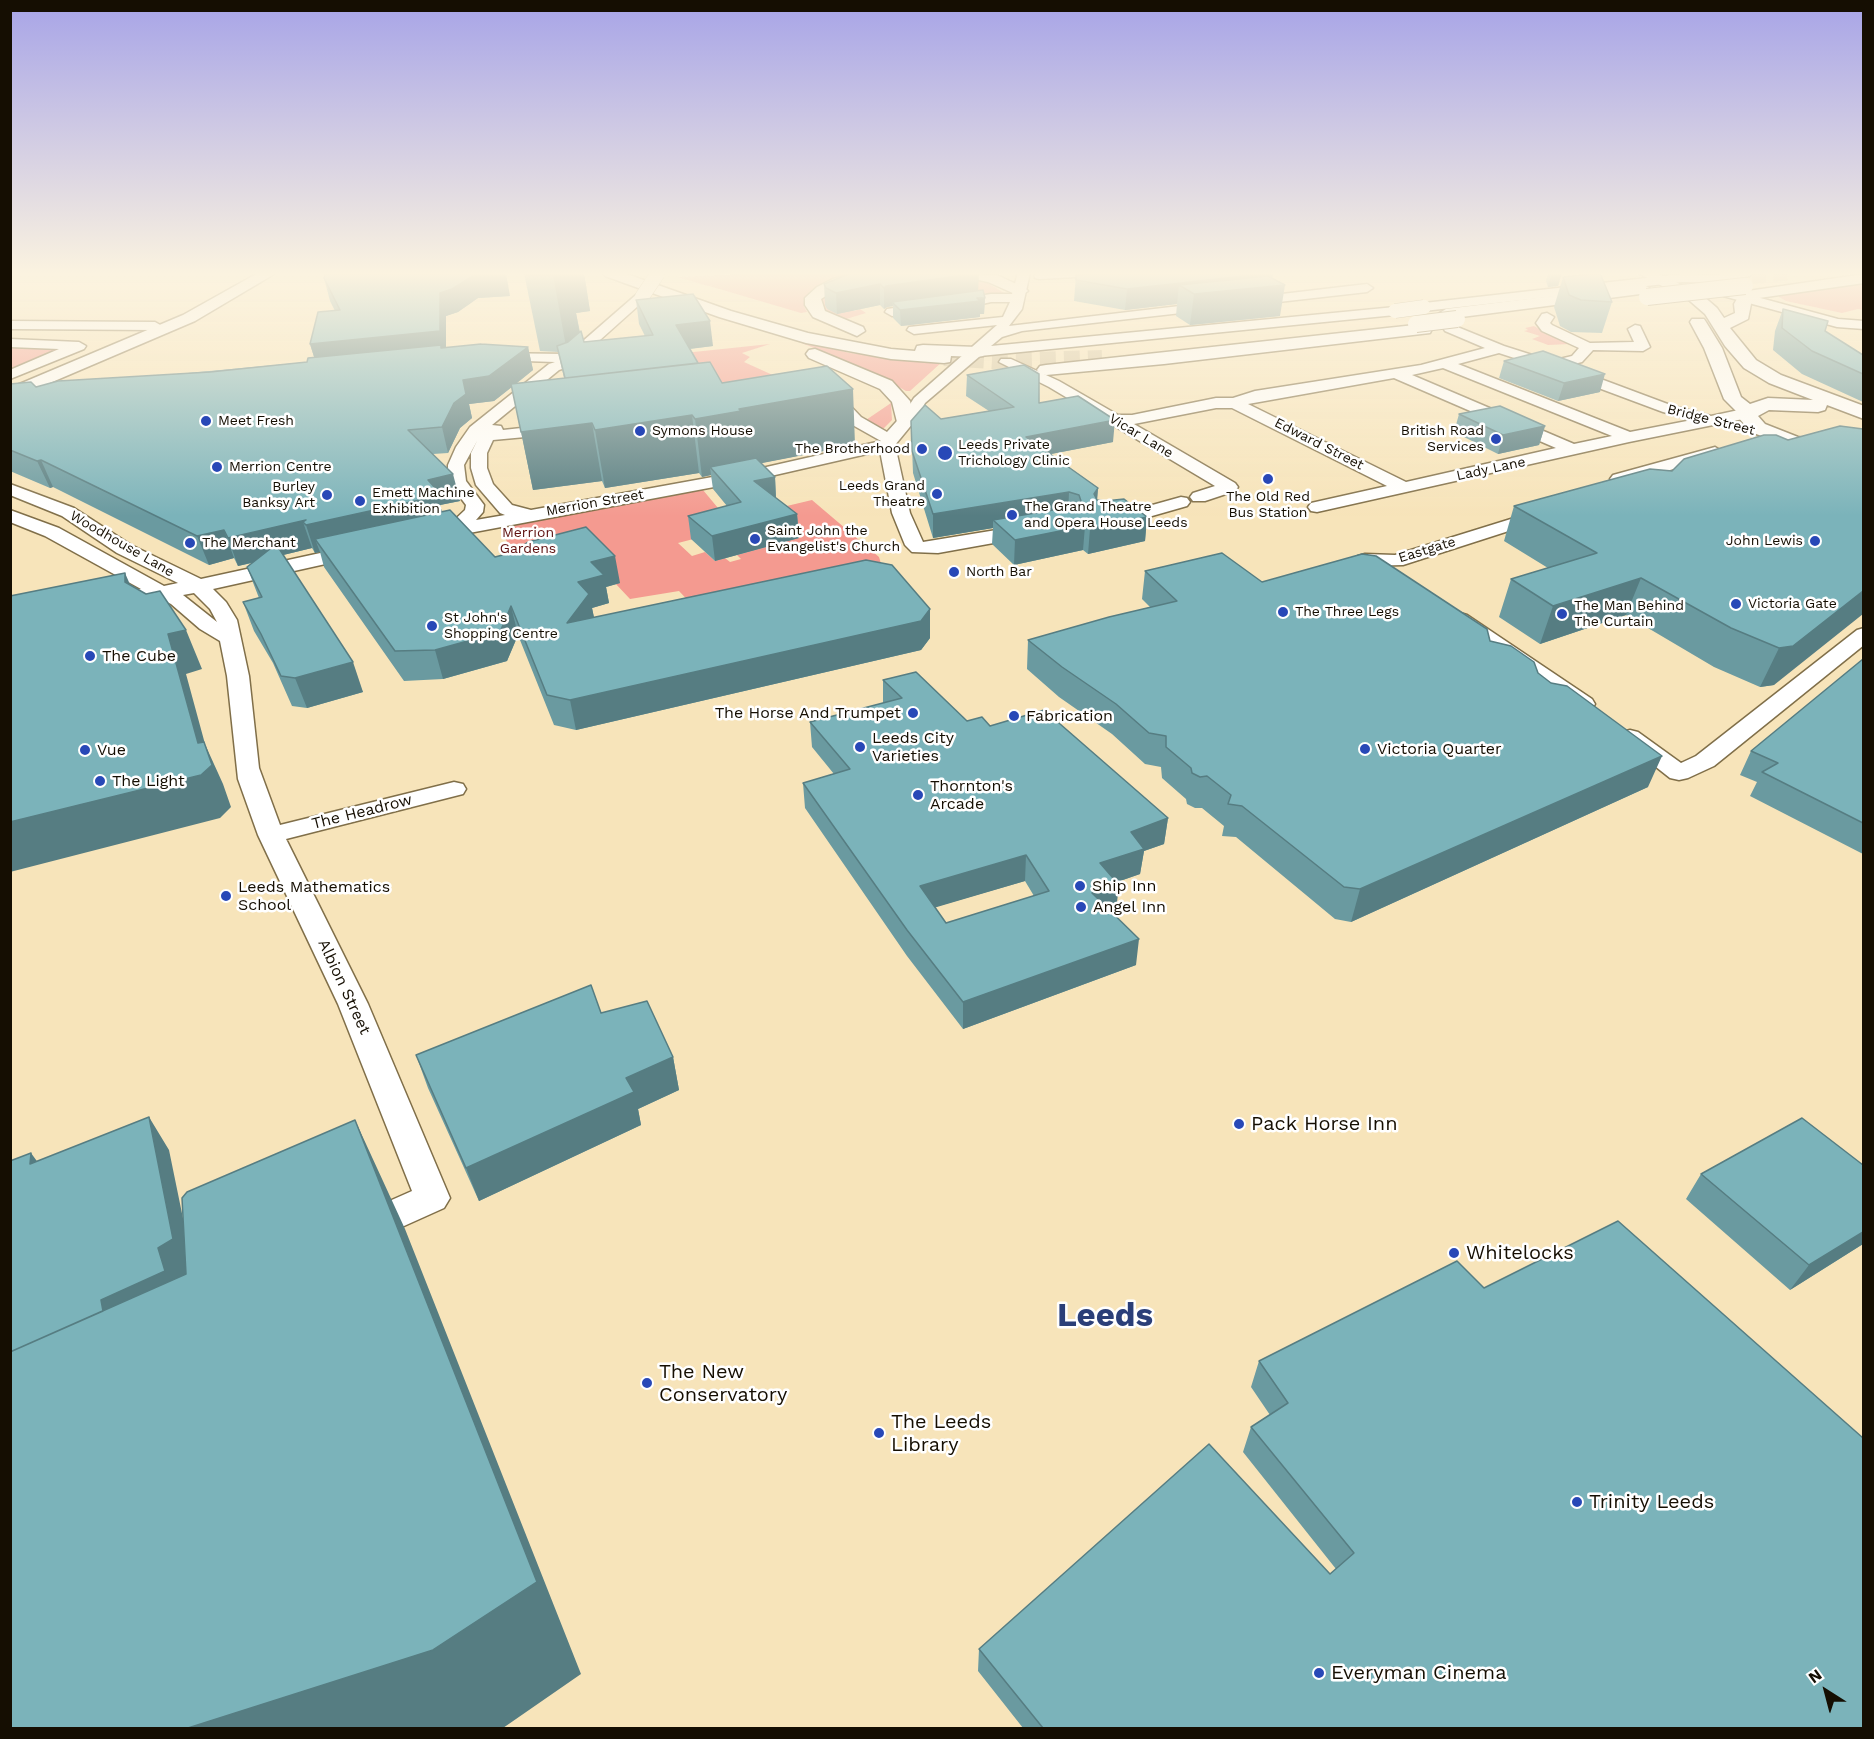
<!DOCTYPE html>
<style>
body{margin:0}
#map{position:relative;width:1874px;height:1739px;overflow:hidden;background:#f7e4ba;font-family:"Work Sans",sans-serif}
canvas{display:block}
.frame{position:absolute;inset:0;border:12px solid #150e02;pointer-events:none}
.north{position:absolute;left:1796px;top:1661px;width:60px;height:60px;-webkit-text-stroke:4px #fff;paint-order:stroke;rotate:324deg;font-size:16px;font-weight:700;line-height:24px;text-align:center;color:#150e02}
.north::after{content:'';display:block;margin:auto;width:21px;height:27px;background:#150e02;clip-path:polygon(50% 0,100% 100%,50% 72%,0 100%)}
</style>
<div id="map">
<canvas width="1874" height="1739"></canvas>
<div class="frame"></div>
<div class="north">N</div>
</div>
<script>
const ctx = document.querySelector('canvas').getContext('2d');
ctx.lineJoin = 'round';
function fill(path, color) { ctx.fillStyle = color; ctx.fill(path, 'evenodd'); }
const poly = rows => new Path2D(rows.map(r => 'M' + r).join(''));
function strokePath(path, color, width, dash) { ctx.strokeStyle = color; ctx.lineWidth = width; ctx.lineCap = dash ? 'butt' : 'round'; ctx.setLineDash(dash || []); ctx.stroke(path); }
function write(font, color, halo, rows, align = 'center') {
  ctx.font = font + ' "Work Sans",sans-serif'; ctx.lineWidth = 5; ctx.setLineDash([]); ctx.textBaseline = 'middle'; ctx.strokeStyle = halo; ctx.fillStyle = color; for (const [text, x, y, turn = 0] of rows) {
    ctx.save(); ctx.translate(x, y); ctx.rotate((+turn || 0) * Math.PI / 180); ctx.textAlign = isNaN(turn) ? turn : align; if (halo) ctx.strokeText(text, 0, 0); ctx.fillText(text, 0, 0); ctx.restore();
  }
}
fill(poly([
 [761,273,857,273,828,281,814,288,804,298,804,306,807,312,801,313,709,286,715,284,708,286,677,277],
 [948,273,985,281,1004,293,982,293,978,290,850,308,854,311,860,309,866,313,843,320,828,317,818,300,820,296],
 [1863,280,1863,310,1858,309,1842,313,1786,301,1779,297,1778,292],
 [1534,326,1541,330,1570,344,1548,345,1532,339,1540,336,1524,331,1528,330,1525,328],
 [797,341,850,353,942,362,910,391,906,391,872,372],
 [11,343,79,346,11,375],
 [770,344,742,353,750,357,744,362,819,396,727,409,684,353],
 [891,403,892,420,882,430,863,422],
 [703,490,728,520,812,500,879,557,883,570,698,611,679,591,630,599,614,582,516,561,500,527],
 [705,536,798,538,737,555,741,559,730,562,725,558,715,561,705,552,692,556,678,543]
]), '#f49a90');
strokePath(poly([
 [1731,279,1794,273]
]), '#d5c49e', 14, [14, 7]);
strokePath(poly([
 [944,358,992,361,1102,358]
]), '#d5c49e', 16, [16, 8]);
const minor = poly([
 [1018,273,1030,273,1022,309,1009,326,1367,284,1373,288,1367,292,1022,331,1002,337,991,346,1395,307,1402,311,1395,315,980,356,925,403,918,417,895,445,910,513,923,542,1027,525,1034,527,1036,531,1034,535,1027,537,938,553,912,552,905,545,892,513,880,451,762,478,432,540,425,538,423,534,425,530,449,525,465,510,466,505,448,481,448,465,456,447,470,427,549,364,555,362,494,360,487,356,489,353,568,354,637,294,647,294,648,297,571,366,559,370,492,425,501,426,503,430,558,424,566,429,558,434,493,440,487,453,487,468,493,484,512,505,531,510,762,468,881,441,849,423,831,402,823,400,820,397,823,394,828,392,841,396,861,417,887,432,905,412,914,398,997,325,914,334,907,330,909,327,1003,317,1010,302,991,302,969,307,892,316,885,312,887,309,991,294,1012,294,1018,273],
 [477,441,471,453,471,468,476,485,500,513,505,515,476,520,483,512,484,505,466,481,464,465,477,441],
 [1034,273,1082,273,1076,277,1039,279,1035,278,1034,273],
 [1682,274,1731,275,1737,279,1731,283,1682,282,1424,311,1418,307,1424,303,1682,274],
 [1716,286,1838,319,1864,321,1864,329,1837,327,1712,293,1710,290,1716,286],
 [1547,313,1554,317,1550,323,1552,325,1590,343,1634,342,1628,329,1635,325,1640,326,1650,347,1643,351,1593,350,1582,362,1566,366,1673,406,1711,416,1748,408,1756,413,1748,418,1629,442,1317,512,1311,511,1308,507,1311,503,1387,486,1232,408,1216,408,1134,424,1235,483,1238,487,1235,491,1205,501,1193,501,1190,497,1193,493,1215,486,1049,387,999,362,1001,359,1011,359,1059,381,1118,415,1132,415,1216,398,1233,398,1255,391,1421,365,1485,348,1445,331,1443,328,1445,325,1450,324,1504,346,1551,361,1572,356,1579,348,1542,331,1536,323,1542,314,1547,313],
 [1499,353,1545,368,1663,412,1692,420,1630,432,1458,364,1499,353],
 [1443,368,1612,436,1574,444,1412,375,1443,368],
 [1394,378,1556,448,1406,482,1248,404,1394,378],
 [10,321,155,322,162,326,155,330,10,329,10,321],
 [10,339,79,342,86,346,84,349,10,379,10,370,59,349,10,347,10,339],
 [1715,447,1723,452,1721,456,1619,484,1613,483,1610,479,1613,475,1715,447],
 [10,484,74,508,131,545,201,579,357,545,364,547,367,551,364,555,357,557,213,589,226,602,237,620,249,676,259,768,280,825,454,782,463,784,466,789,463,794,286,839,368,1004,450,1198,444,1208,364,1244,351,1240,346,1229,351,1218,412,1191,338,1004,258,835,238,779,227,676,220,641,200,629,171,604,159,598,124,604,117,602,114,598,117,594,141,589,45,536,10,522,10,510,59,528,164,586,178,583,117,553,62,516,10,495,10,484],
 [194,593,210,609,217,622,183,595,194,593],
 [1181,497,1187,498,1190,502,1187,506,1145,518,1106,523,1100,522,1097,518,1100,514,1138,509,1181,497],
 [1543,509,1549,510,1552,514,1549,518,1403,565,1365,566,1358,564,1355,560,1358,556,1365,554,1395,555,1543,509],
 [1460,613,1467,615,1592,699,1595,704,1592,709,1584,711,1576,709,1453,623,1450,619,1453,615,1460,613],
 [1864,628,1864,645,1714,766,1688,778,1679,780,1670,778,1618,737,1622,732,1630,730,1638,732,1681,763,1696,756,1857,630,1864,628]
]);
const highway = poly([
 [258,273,276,273,195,321,10,400,10,388,183,315,258,273],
 [603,273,624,273,731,311,808,333,891,349,915,351,917,346,923,345,977,347,983,348,986,352,983,356,977,357,951,356,950,362,944,363,891,359,806,343,719,317,605,276,603,273],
 [857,273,884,273,882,276,843,285,821,299,825,311,863,327,865,331,857,336,813,317,805,305,805,298,817,287,833,279,857,273],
 [958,273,997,275,1025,288,1028,291,1020,296,1015,294,988,282,960,276,958,273],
 [1638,273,1657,273,1702,295,1717,308,1724,318,1735,313,1734,304,1741,292,1864,274,1864,283,1752,299,1748,319,1730,328,1756,360,1781,375,1864,406,1864,419,1827,405,1825,410,1818,412,1769,410,1758,416,1765,424,1798,437,1836,444,1864,443,1864,455,1836,456,1793,448,1751,432,1738,417,1739,414,1724,399,1704,348,1690,322,1692,319,1704,319,1706,322,1722,348,1741,397,1750,404,1768,398,1813,400,1769,383,1744,368,1725,346,1705,314,1690,301,1638,273],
 [1752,273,1750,276,1724,281,1717,277,1722,273,1752,273],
 [1643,285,1648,287,1651,290,1648,293,1446,319,1438,314,1446,309,1643,285],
 [1424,324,1432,329,1430,333,1164,364,1046,375,1040,374,1037,370,1040,366,1046,365,1424,324],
 [815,349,892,381,910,401,915,422,912,426,898,426,892,402,880,389,809,358,806,354,809,350,815,349]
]);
strokePath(minor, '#806f49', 3);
strokePath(highway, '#806f49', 3);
fill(minor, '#fff');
fill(highway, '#fff');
const minorBridge = poly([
 [642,297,658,273],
 [1395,311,1424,307]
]);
const highwayBridge = poly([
 [1647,297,1745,286],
 [1416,324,1457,319]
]);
strokePath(minorBridge, '#806f49', 15, []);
strokePath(highwayBridge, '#806f49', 18, []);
strokePath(minorBridge, '#fff', 14);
strokePath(highwayBridge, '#fff', 16);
fill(poly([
 [524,273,584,273,590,311,576,313,580,332,584,342,645,336,639,324,636,300,713,346,690,349,698,363,722,383,855,445,761,463,775,477,776,498,797,514,799,538,715,561,691,539,688,516,727,506,713,489,711,475,702,477,699,473,605,488,602,481,533,490,512,387,494,401,469,404,472,418,460,428,448,453,433,454,460,501,440,505,442,512,495,557,620,583,606,587,609,603,592,608,594,618,930,638,921,650,576,730,554,725,518,635,507,661,443,679,404,681,324,567,320,552,315,553,312,548,283,555,363,692,307,708,292,706,273,663,254,631,243,602,259,598,247,567,252,563,238,566,234,558,209,565,53,487,50,488,10,471,10,384,36,387,307,362,314,357,310,344,335,311,330,301,324,278,510,296,478,298,458,312,446,316,446,348,528,347,533,370,516,384,564,378,558,352,540,351],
 [851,273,978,291,985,298,984,314,980,314,980,317,901,326,893,318,893,306,887,307,884,309,880,305,837,314,827,309,825,305,824,284],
 [1273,273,1272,278,1280,316,1190,325,1176,316,1177,304,1125,310,1074,301,1076,275],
 [1548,273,1562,273,1558,286,1548,287,1546,281],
 [1563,277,1612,302,1602,333,1571,332,1560,326,1554,307],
 [1783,309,1825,331,1863,355,1863,402,1802,374,1773,350,1775,331],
 [1504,361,1600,392,1558,401,1499,378],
 [967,375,1039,403,1113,442,1051,454,1098,488,1097,500,1147,517,1145,541,1088,554,1083,550,1014,565,992,544,993,528,933,538,913,473,911,421,941,419,989,411,966,396],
 [1459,414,1545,426,1539,445,1498,454,1454,432],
 [1840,426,1774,685,1760,687,1714,667,1626,615,1540,644,1499,617,1511,579,1548,568,1504,541,1514,506,1672,471],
 [1145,571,1262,582,1490,641,1538,673,1648,787,1351,922,1335,919,1236,837,1222,836,1224,826,1202,808,1195,808,1187,804,1186,799,1162,778,1161,767,1145,764,1112,734,1059,697,1027,669,1028,640,1150,607,1142,599],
 [1863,659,1863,854,1750,796,1757,782,1740,775,1751,751],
 [883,680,967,721,990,726,1168,818,1164,844,1144,851,1140,874,1117,882,1116,911,1112,912,1136,965,963,1029,907,956,805,808,803,783,834,774,812,747,810,722,883,703],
 [1025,881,1034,896,946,923,935,907],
 [601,1013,673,1057,679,1090,638,1109,641,1125,479,1201,428,1088,416,1055],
 [1701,1174,1863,1244,1790,1290,1686,1199],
 [1484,1288,1863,1728,1023,1728,978,1671,979,1649,1330,1574,1336,1569,1243,1452,1251,1427,1270,1415,1251,1387,1259,1361]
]), '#6a9aa0');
fill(poly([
 [506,273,510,296,478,298,458,312,446,316,446,356,318,369,310,344,440,293,473,276],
 [556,273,584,273,590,311,576,313,581,340,567,352,553,275],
 [979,273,978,294,892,302,893,306,887,307,884,309,884,288,886,286],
 [1273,273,1271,287,1285,285,1280,316,1190,325,1194,294,1179,285,1177,304,1125,310,1127,289],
 [1552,273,1562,273,1558,286,1548,287],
 [880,284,880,305,837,314,836,293],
 [985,298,984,314,980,314,980,317,901,326,900,310],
 [710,321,713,346,679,350,676,325],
 [528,347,533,370,494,401,469,404,472,418,460,428,448,453,442,427,463,380],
 [1605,374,1600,392,1558,401,1564,383],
 [853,389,855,445,747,466,710,467,711,475,702,477,695,419,739,409],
 [692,415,699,473,605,488,595,430],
 [1115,420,1113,442,1025,459,1026,437],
 [592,423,602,481,533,490,521,432],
 [1545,426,1539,445,1498,454,1503,435],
 [41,460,53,487,50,488,37,461],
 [453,474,460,501,440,505,445,524,315,539,320,552,315,553,306,525,303,522,312,548,238,566,228,538,428,480],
 [775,477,776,500,754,481],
 [1098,488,1096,512,1094,494],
 [1069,492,1068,516,993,520,993,528,933,538,933,514],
 [797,514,799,538,715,561,712,536],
 [1147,517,1145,541,1088,554,1090,529],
 [1085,526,1083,550,1014,565,1015,540],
 [224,530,234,558,209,565,197,536],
 [615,556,620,583,606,587,609,603,592,608,595,622,567,623,578,582,591,562],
 [125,573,142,612,125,582],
 [1641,578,1626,615,1540,644,1553,606],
 [1863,591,1863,614,1774,685,1760,687,1779,648],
 [511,606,518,635,507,661,443,679,435,650],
 [930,609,930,638,921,650,576,730,570,700],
 [186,630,202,669,186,674,211,766,204,742,223,784,231,807,220,818,10,872,10,822,198,743,168,634],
 [353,662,363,692,307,708,295,678],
 [1662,756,1648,787,1351,922,1360,889],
 [1168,818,1164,844,1144,851,1140,874,1097,889,1100,863,1131,832],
 [1026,855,1025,881,920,912,920,886],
 [1119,885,1116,911,1089,919,1092,893],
 [1139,939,1136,965,963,1029,963,1002],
 [673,1057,679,1090,638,1109,641,1125,479,1201,466,1168,626,1078],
 [149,1117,169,1150,194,1272,10,1444,101,1300,158,1248],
 [355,1120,405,1229,581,1674,503,1728,188,1728],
 [31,1153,55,1186,30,1164],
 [1863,1232,1863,1244,1790,1290,1809,1265]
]), '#567d82');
const building = poly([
 [325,273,506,273,473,276,452,289,440,293,440,331,310,344,318,312,340,310,324,278,325,273],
 [524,273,556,273,553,275,525,275,524,273],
 [851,273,979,273,886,286,884,288,880,284,836,293,826,288,824,284,851,273],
 [1095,273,1271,273,1127,289,1076,280,1076,275,1095,273],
 [1600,273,1612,302,1581,300,1569,295,1563,277,1600,273],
 [1268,276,1285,285,1194,294,1179,285,1268,276],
 [983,290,985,298,977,298,980,301,900,310,892,302,983,290],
 [693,294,710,321,676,325,698,363,565,378,557,346,568,342,581,331,584,342,653,335,636,300,693,294],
 [1783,309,1828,321,1825,331,1863,355,1863,374,1812,351,1782,328,1783,309],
 [481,344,528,347,489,376,463,380,466,394,454,403,442,427,408,430,453,474,428,480,436,489,432,490,438,496,306,525,303,522,306,520,228,538,224,530,197,536,41,460,37,461,10,450,10,384,31,382,36,387,58,381,210,372,307,362,308,358,441,345,441,348,481,344],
 [1543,351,1605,374,1564,383,1504,361,1543,351],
 [710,362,722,383,827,366,853,389,739,409,741,411,695,419,692,415,595,430,592,423,521,432,511,384,710,362],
 [1024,365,1039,374,1039,403,1078,396,1115,420,1026,437,1098,488,1094,494,1097,500,1105,501,1124,499,1147,517,1090,529,1085,526,1015,540,993,520,1077,506,1081,501,1079,495,1069,492,933,514,912,451,911,421,925,405,941,419,1014,407,967,375,1024,365],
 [1500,406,1545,426,1503,435,1459,414,1500,406],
 [1840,426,1863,429,1863,591,1793,646,1779,648,1731,628,1641,578,1553,606,1511,579,1597,553,1514,506,1650,469,1672,471,1684,459,1764,435,1776,435,1788,440,1840,426],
 [756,458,775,477,754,481,797,514,712,536,688,516,741,502,710,467,756,458],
 [450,510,495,557,514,552,528,542,586,527,615,556,591,562,604,575,578,582,589,594,567,623,866,560,892,565,930,609,921,621,570,700,547,695,511,606,500,632,435,650,395,651,315,539,450,510],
 [278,547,353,662,295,678,281,676,261,634,243,602,262,597,247,567,270,549,278,547],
 [1222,553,1262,582,1362,554,1376,556,1487,629,1490,641,1511,646,1534,662,1538,673,1551,683,1567,686,1662,756,1360,889,1344,887,1242,806,1228,804,1231,795,1207,776,1200,777,1192,773,1191,768,1166,747,1166,736,1149,733,1116,704,1062,667,1028,640,1109,617,1177,601,1145,571,1222,553],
 [125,573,125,582,146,594,160,591,186,630,168,634,198,743,204,742,212,765,201,775,10,822,10,596,125,573],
 [1863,659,1863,823,1762,772,1778,763,1751,751,1863,659],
 [916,672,967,721,982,717,990,726,1044,710,1168,818,1131,832,1144,849,1100,863,1119,885,1092,893,1139,939,963,1002,907,930,803,783,850,769,810,722,902,698,883,680,916,672],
 [1026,855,1049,891,946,923,920,886,1026,855],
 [591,985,601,1013,647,1001,673,1057,626,1078,634,1092,466,1168,416,1055,591,985],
 [149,1117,173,1239,158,1248,165,1271,101,1300,103,1311,10,1352,10,1161,31,1153,30,1164,149,1117],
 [1802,1118,1863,1165,1863,1232,1809,1265,1701,1174,1802,1118],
 [355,1120,537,1582,433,1650,188,1728,10,1728,10,1352,186,1274,182,1198,187,1192,355,1120],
 [1618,1221,1863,1438,1863,1728,1043,1728,979,1649,1209,1444,1330,1574,1354,1553,1251,1427,1288,1403,1259,1361,1457,1261,1484,1288,1618,1221]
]);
fill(building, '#7bb3ba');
strokePath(building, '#567d82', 1.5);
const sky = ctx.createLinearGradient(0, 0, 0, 516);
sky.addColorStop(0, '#a7a4e7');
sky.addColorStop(0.53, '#fbf3e0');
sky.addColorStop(1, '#fbf3e000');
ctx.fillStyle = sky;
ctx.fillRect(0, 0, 1874, 516);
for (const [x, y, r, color] of [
 [206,421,6,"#2848b7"],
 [640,431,6,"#2848b7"],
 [1496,439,6,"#2848b7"],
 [922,449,6,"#2848b7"],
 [945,453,8,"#2848b7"],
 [217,467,6,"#2848b7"],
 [1268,479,6,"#2848b7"],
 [937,494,6,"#2848b7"],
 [327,495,6,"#2848b7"],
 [360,501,6,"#2848b7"],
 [1012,515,6,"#2848b7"],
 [755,539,6,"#2848b7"],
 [1815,541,6,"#2848b7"],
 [190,543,6,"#2848b7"],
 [954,572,6,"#2848b7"],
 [1736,604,6,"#2848b7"],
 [1283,612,6,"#2848b7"],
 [1562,614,6,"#2848b7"],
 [432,626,6,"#2848b7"],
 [90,656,6,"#2848b7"],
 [913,713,6,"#2848b7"],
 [1014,716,6,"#2848b7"],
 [860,747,6,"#2848b7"],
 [1365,749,6,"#2848b7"],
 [85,750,6,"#2848b7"],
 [100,781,6,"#2848b7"],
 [918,795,6,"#2848b7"],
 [1080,886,6,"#2848b7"],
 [226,896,6,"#2848b7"],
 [1081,907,6,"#2848b7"],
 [1239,1124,6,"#2848b7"],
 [1454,1253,6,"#2848b7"],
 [647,1383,6,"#2848b7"],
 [879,1433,6,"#2848b7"],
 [1577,1502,6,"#2848b7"],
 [1319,1673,6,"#2848b7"]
]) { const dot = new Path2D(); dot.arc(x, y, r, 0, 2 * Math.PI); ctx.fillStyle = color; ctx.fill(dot); strokePath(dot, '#fff', 2); }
write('14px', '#150e02', '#fff', [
 ["Bridge Street",1711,420,14],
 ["Vicar Lane",1141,436,31],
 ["Edward Street",1319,444,27],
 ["Lady Lane",1491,469,-12],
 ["Merrion Street",595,503,-10],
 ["Woodhouse Lane",122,544,30],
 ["Eastgate",1427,550,-17]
]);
write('14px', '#150e02', '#fff', [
 ["Meet Fresh",218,421],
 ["Symons House",652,431],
 ["British Road",1484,431,"right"],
 ["Services",1484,447,"right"],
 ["Leeds Private",958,445],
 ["Trichology Clinic",958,461],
 ["The Brotherhood",910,449,"right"],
 ["Merrion Centre",229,467],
 ["Leeds Grand",925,486,"right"],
 ["Theatre",925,502,"right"],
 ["Burley",315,487,"right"],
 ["Banksy Art",315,503,"right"],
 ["Emett Machine",372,493],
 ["Exhibition",372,509],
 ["The Old Red",1268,497,"center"],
 ["Bus Station",1268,513,"center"],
 ["The Grand Theatre",1024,507],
 ["and Opera House Leeds",1024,523],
 ["Saint John the",767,531],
 ["Evangelist's Church",767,547],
 ["John Lewis",1803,541,"right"],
 ["The Merchant",202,543],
 ["North Bar",966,572],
 ["Victoria Gate",1748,604],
 ["The Man Behind",1574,606],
 ["The Curtain",1574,622],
 ["The Three Legs",1295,612],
 ["St John's",444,618],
 ["Shopping Centre",444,634]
], 'left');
write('14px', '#5e100f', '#fff', [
 ["Merrion",528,533],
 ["Gardens",528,549]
]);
write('16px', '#150e02', '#fff', [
 ["The Cube",102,656],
 ["The Horse And Trumpet",901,713,"right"],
 ["Fabrication",1026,716],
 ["Leeds City",872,738],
 ["Varieties",872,756],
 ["Victoria Quarter",1377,749],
 ["Vue",97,750],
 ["The Light",112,781],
 ["Thornton's",930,786],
 ["Arcade",930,804],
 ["Ship Inn",1092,886],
 ["Leeds Mathematics",238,887],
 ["School",238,905],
 ["Angel Inn",1093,907]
], 'left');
write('16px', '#150e02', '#fff', [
 ["The Headrow",362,812,-14],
 ["Albion Street",344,987,65]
]);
write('20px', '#150e02', '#fff', [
 ["Pack Horse Inn",1251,1124],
 ["Whitelocks",1466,1253],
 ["The New",659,1372],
 ["Conservatory",659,1395],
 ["The Leeds",891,1422],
 ["Library",891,1445],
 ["Trinity Leeds",1589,1502],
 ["Everyman Cinema",1331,1673]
], 'left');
write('bold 33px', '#2b3f78', '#fff', [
 ["Leeds",1105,1316]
]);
</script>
